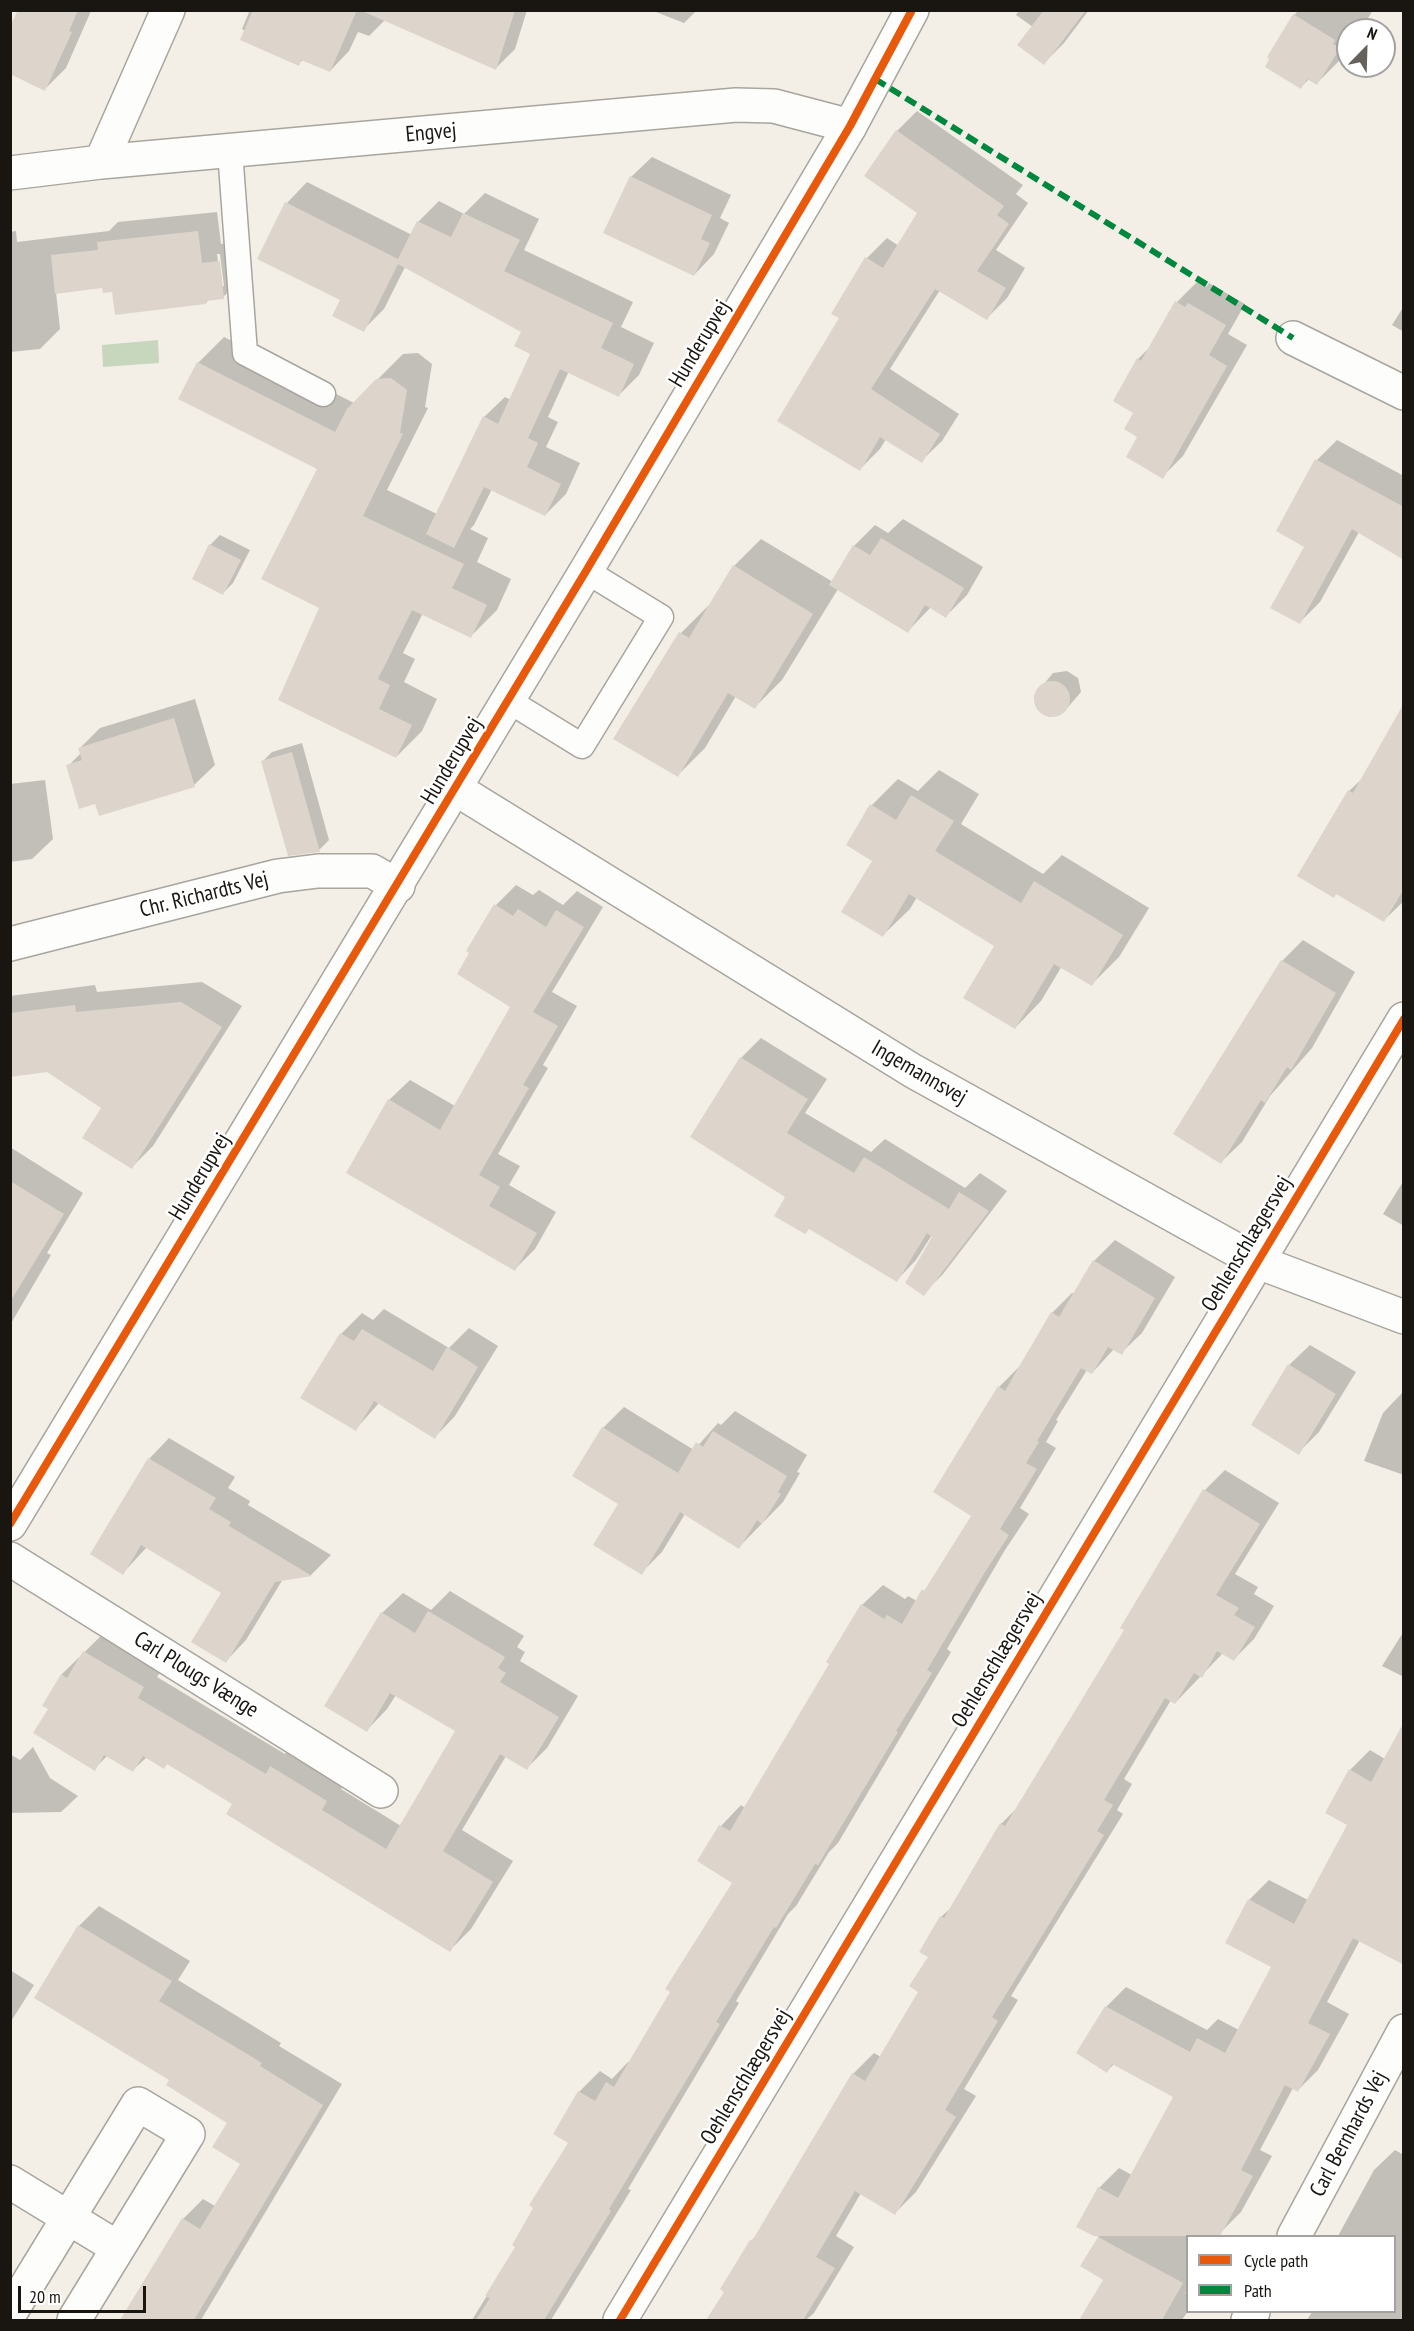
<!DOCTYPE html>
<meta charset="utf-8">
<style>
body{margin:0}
#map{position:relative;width:1414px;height:2331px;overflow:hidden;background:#f3efe7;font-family:"PT Sans Narrow",sans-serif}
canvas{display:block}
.frame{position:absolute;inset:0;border:12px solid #191611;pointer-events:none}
.legend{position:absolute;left:1186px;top:2235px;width:210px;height:78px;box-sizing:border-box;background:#fff;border:2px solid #a3a2a0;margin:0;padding:8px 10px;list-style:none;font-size:18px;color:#191611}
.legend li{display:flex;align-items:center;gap:12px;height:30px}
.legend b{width:30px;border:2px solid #a3a2a0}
.north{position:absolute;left:1336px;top:18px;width:60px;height:60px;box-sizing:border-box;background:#fff;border:2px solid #a3a2a0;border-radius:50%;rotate:23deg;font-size:16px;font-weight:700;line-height:24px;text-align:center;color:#191611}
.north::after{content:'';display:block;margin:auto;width:21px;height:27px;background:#65625c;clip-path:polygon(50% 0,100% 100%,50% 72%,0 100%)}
.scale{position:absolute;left:18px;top:2286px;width:128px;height:27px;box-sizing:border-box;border:3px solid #191611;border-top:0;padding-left:8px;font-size:18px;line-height:21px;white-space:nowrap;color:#191611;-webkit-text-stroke:4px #fff;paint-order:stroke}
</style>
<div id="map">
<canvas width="1414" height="2331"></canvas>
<div class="frame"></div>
<ul class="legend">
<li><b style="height:8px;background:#e8590c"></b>Cycle path</li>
<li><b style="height:8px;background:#00873e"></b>Path</li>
</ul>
<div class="north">N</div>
<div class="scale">20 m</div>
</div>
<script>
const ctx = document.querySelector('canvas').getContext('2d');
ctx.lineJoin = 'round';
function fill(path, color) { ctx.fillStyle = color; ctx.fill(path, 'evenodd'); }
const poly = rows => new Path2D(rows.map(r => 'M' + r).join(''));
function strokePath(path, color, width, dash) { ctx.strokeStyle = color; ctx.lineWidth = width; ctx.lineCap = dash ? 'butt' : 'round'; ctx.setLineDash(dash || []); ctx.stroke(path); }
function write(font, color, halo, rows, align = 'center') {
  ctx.font = font + ' "PT Sans Narrow",sans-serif'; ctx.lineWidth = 5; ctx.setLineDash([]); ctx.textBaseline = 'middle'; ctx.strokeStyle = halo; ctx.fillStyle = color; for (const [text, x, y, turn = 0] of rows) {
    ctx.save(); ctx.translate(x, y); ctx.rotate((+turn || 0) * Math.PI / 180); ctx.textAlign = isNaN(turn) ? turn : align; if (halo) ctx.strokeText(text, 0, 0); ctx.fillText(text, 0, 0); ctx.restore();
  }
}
fill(poly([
 [158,340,159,363,103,367,102,345]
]), '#c6d7be');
fill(poly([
 [19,10,91,11,66,68,45,89],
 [250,10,527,10,515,49,496,68,385,20,369,36,358,32,349,51,330,71,304,59,298,64,242,29],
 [651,10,697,10,684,23],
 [1019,10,1089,10,1064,43,1044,63,1033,27,1016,15],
 [1299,10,1373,10,1361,30,1348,30,1348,51,1345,55,1317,83,1310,78,1301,87,1294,15],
 [917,111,1023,185,1016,194,1028,203,996,250,1025,268,1007,298,987,318,940,290,890,369,959,414,942,441,921,461,886,439,880,449,860,469,841,318,867,258,887,238,899,246,920,212,897,131],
 [652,157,731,195,720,218,729,223,714,254,694,275,631,177],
 [307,182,412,235,418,222,439,201,464,214,485,193,539,219,524,250,633,302,621,327,654,343,639,375,619,395,569,371,548,417,558,422,546,447,580,463,566,494,545,515,492,489,474,525,470,529,488,538,477,562,511,579,497,610,471,636,423,613,403,653,415,659,404,682,437,699,422,731,396,757,321,607,319,468,198,363,224,337,354,403,403,354,418,353,432,364,425,407,428,408,387,490,437,514,484,417,505,397,511,400,532,353,523,331,405,267,384,309,363,330,342,299,287,203],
 [217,212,221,244,239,242,243,278,223,297,209,299,206,303,103,287,56,292,60,329,40,349,10,352,10,232,16,231,17,242,109,231,118,222],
 [217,254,220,254,224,286,221,286],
 [1197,282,1206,287,1209,283,1245,304,1228,334,1247,345,1183,456,1162,477,1135,412,1115,400,1138,359,1152,345,1177,302],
 [1404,306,1404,332,1392,325],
 [1337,440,1404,476,1404,558,1359,532,1320,602,1300,622,1306,546,1317,460],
 [903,519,983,567,967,595,946,616,931,607,908,631,838,589,782,680,755,707,736,696,705,748,677,776,681,633,708,606,710,606,734,566,761,539,833,582,854,546,875,525,888,533],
 [220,535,250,550,233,583,223,593,210,545],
 [1067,671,1078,678,1081,692,1063,713,1049,717,1037,709,1034,696,1053,673],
 [195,699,215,765,194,785,96,802,68,766,81,753,79,749,100,728],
 [1404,706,1404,901,1383,921,1349,791,1365,776],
 [302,743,329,840,319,850,262,762,272,752],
 [939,770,979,794,961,824,1043,874,1062,855,1149,908,1119,957,1092,984,1062,966,1041,1001,1015,1028,996,945,917,897,910,909,883,935,874,861,872,805,898,779,918,791],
 [45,780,53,839,32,859,10,862,10,784],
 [516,885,533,895,539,890,563,905,577,891,603,907,552,992,577,1006,543,1065,548,1068,498,1154,520,1166,509,1185,556,1212,535,1249,515,1269,389,1100,410,1080,455,1106,512,1006,496,905],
 [1303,940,1355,972,1312,1048,1270,1096,1242,1142,1221,1162,1175,1134,1282,961],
 [202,982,242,1006,153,1146,132,1167,104,1107,47,1071,10,1076,10,996,95,985,97,992],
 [761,1038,827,1079,805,1113,871,1152,885,1139,965,1188,980,1173,1007,1191,943,1274,923,1294,934,1237,932,1235,916,1260,897,1280,787,1197,741,1058],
 [10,1147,83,1193,47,1253,51,1255,10,1325],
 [1404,1180,1404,1226,1383,1214],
 [1115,1240,1175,1277,1142,1333,1121,1353,1114,1349,1092,1373,1087,1370,1056,1420,1058,1421,1046,1442,1056,1448,1020,1508,1029,1514,1005,1550,947,1649,951,1652,838,1843,829,1852,796,1906,788,1914,736,2001,739,2003,628,2189,631,2190,551,2320,472,2320,517,2247,570,2143,579,2092,600,2071,612,2079,628,2062,630,2063,734,1882,699,1860,721,1826,741,1805,745,1808,831,1663,862,1605,883,1585,905,1599,908,1596,917,1601,931,1583,973,1516,999,1387,1019,1367,1052,1313,1072,1293,1075,1294,1094,1261],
 [384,1309,449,1348,469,1328,498,1346,455,1416,435,1437,379,1403,355,1430,341,1334,362,1313,373,1320],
 [1310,1345,1356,1372,1319,1432,1298,1453,1289,1365],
 [1402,1393,1404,1394,1404,1475,1364,1461,1383,1413],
 [624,1407,694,1450,718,1423,721,1425,735,1411,807,1455,797,1472,800,1473,783,1502,739,1547,685,1514,662,1552,641,1573,621,1503,603,1428],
 [169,1438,235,1477,228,1488,250,1501,248,1505,331,1555,311,1575,283,1579,246,1640,226,1661,223,1593,147,1547,123,1573,149,1459],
 [1225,1470,1279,1503,1235,1574,1258,1587,1254,1594,1274,1606,1254,1639,1234,1659,1223,1653,1175,1703,1171,1700,1124,1779,1132,1784,1117,1810,1123,1814,1011,1996,1018,2000,964,2089,976,2096,916,2192,895,2213,861,2193,836,2236,854,2247,814,2313,806,2320,708,2320,726,2291,722,2289,751,2241,758,2234,853,2074,874,2053,881,2057,920,1991,941,1917,953,1906,1001,1824,1019,1806,1126,1630,1205,1490],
 [450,1591,524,1636,517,1647,525,1652,520,1661,578,1696,547,1748,527,1768,506,1756,462,1830,513,1861,471,1929,450,1950,234,1804,168,1763,164,1767,147,1757,133,1770,108,1755,94,1769,50,1708,44,1705,62,1674,105,1632,164,1666,157,1677,285,1754,292,1747,346,1780,341,1789,401,1826,457,1731,396,1695,387,1709,367,1730,382,1613,403,1593,431,1610],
 [1404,1631,1404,1677,1382,1666],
 [33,1747,50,1778,78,1796,61,1812,10,1813,10,1754,20,1760],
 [1370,1750,1385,1759,1360,1940,1327,2002,1349,2014,1318,2070,1298,2090,1293,2088,1260,2150,1272,2156,1241,2212,1221,2232,1219,2231,1216,2236,1188,2236,1188,2289,1185,2293,1188,2294,1188,2311,1182,2320,1081,2320,1105,2279,1082,2266,1099,2237,1079,2226,1099,2188,1119,2168,1132,2175,1175,2096,1114,2064,1107,2071,1106,2007,1126,1987,1207,2030,1218,2019,1239,2030,1273,1967,1249,1900,1269,1880,1308,1900,1349,1824,1350,1770],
 [99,1906,190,1961,178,1980,281,2043,279,2046,342,2084,201,2320,127,2320,123,2318,183,2219,203,2199,215,2206,242,2163,229,2122,171,2079,79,1926],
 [10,1970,34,1985,10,2023],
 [1395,2150,1404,2155,1404,2320,1307,2320,1312,2312,1394,2312,1394,2236,1338,2236,1374,2170]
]), '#0003');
fill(poly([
 [18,10,78,10,69,31,72,32,45,91,10,74,10,26],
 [253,10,357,10,330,72,301,60,299,66,240,40],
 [360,10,515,10,496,70],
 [1044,10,1086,10,1044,65,1017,45],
 [1293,14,1335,40,1333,44,1340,48,1317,85,1307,79,1301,89,1265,67,1269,59,1267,57],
 [896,130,1004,206,997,215,1009,224,977,271,1006,288,987,320,935,289,871,389,940,434,922,463,880,437,860,471,777,421,839,318,831,314,865,257,883,268,917,213,864,176],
 [630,176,712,215,701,239,710,243,694,276,603,233],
 [285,202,398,259,417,221,451,237,463,213,520,240,504,271,613,323,601,348,634,364,619,397,560,369,528,438,538,443,527,467,561,484,545,516,484,487,454,548,426,534,483,416,498,424,530,354,514,346,521,332,398,264,364,332,332,316,340,300,257,259],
 [198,231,202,263,220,261,224,299,206,301,206,304,115,315,112,292,103,293,102,288,55,294,51,255,98,250,97,242],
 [1175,301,1185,307,1188,303,1226,325,1209,355,1227,366,1163,479,1126,457,1137,437,1124,429,1133,413,1113,401,1137,358,1141,361],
 [197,362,335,432,347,409,376,379,391,378,407,390,400,433,403,434,363,516,464,564,452,588,487,605,471,638,412,610,378,679,390,685,379,709,412,725,396,758,278,700,319,608,261,579,317,469,178,399],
 [1315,459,1404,507,1404,560,1352,529,1300,624,1270,608,1304,547,1276,531],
 [881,538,964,588,946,618,925,605,908,633,829,585,853,545,870,555],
 [209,544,241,560,223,595,192,579],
 [733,565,813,614,755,709,728,693,678,777,613,739,679,632,689,638],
 '1034 699a18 18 0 1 1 36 0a18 18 0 1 1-36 0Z',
 [1404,703,1404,889,1384,922,1336,894,1334,898,1297,876,1348,790,1353,793],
 [174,718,195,787,99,816,95,804,79,809,66,765,82,760,78,748],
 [292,752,320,852,288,856,261,761],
 [911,795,954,821,935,851,1021,903,1034,881,1123,935,1092,986,1054,964,1015,1029,963,998,994,946,909,894,883,937,841,912,872,861,846,845,870,804,896,820],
 [494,904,513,916,518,909,546,927,556,910,584,927,533,1012,558,1026,523,1085,529,1088,479,1175,500,1187,489,1206,537,1233,515,1271,346,1173,388,1099,440,1130,510,1007,457,974,469,953,466,951],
 [1281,960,1336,993,1291,1070,1287,1067,1265,1103,1261,1100,1221,1164,1173,1134],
 [181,1002,222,1027,132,1169,82,1138,101,1108,47,1072,10,1077,10,1013,75,1005,76,1012],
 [740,1057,808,1099,787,1133,854,1173,864,1157,949,1209,959,1192,989,1211,924,1296,905,1283,932,1237,927,1233,897,1282,809,1229,805,1234,774,1216,785,1197,690,1137],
 [10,1181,64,1214,10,1302],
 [1093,1260,1155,1298,1122,1355,1108,1347,1092,1374,1081,1368,1037,1441,1039,1442,1026,1463,1037,1469,1000,1529,1009,1535,985,1572,927,1670,932,1673,896,1731,898,1732,818,1865,815,1864,776,1928,774,1927,716,2022,720,2024,609,2209,611,2211,544,2320,476,2320,490,2298,485,2296,515,2247,512,2245,533,2208,529,2205,568,2143,553,2134,578,2091,595,2101,606,2082,614,2087,670,1992,665,1989,732,1883,697,1861,719,1825,730,1831,829,1664,826,1662,861,1604,884,1619,887,1615,902,1624,922,1589,924,1591,971,1516,933,1492,998,1386,1005,1391,1051,1312,1059,1317],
 [362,1329,433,1371,447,1347,478,1367,435,1439,374,1401,356,1431,300,1398,340,1333,354,1341],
 [1288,1364,1336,1394,1299,1455,1251,1425],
 [602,1427,678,1473,696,1442,703,1447,713,1431,787,1476,778,1492,781,1494,762,1524,757,1520,739,1549,680,1512,642,1575,593,1545,618,1504,572,1476],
 [148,1458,216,1498,209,1509,231,1522,229,1526,312,1576,275,1582,226,1663,191,1642,221,1593,141,1545,123,1575,90,1554],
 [1203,1489,1260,1524,1216,1595,1239,1608,1234,1615,1255,1627,1234,1661,1217,1651,1202,1678,1194,1673,1175,1704,1165,1698,1104,1800,1113,1805,1097,1831,1104,1835,992,2017,998,2021,945,2110,956,2117,895,2215,855,2191,816,2257,835,2268,803,2320,706,2320,724,2292,720,2289,750,2240,752,2241,852,2073,865,2081,918,1992,909,1986,928,1957,919,1952,940,1916,944,1918,1000,1823,1005,1826,1124,1630,1120,1628],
 [428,1611,505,1657,498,1668,506,1673,500,1682,559,1717,527,1770,500,1754,443,1851,493,1882,450,1952,226,1814,232,1804,167,1764,164,1769,143,1756,133,1772,104,1755,95,1771,33,1733,48,1709,42,1706,61,1674,67,1678,83,1651,144,1687,138,1698,266,1774,270,1766,327,1801,322,1810,386,1849,455,1731,390,1693,367,1732,324,1706,381,1612,415,1633],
 [1404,1722,1404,1965,1353,1938,1308,2023,1330,2034,1298,2092,1285,2085,1241,2170,1253,2176,1220,2236,1094,2236,1076,2227,1098,2187,1118,2198,1173,2097,1112,2064,1107,2073,1076,2053,1105,2006,1190,2052,1197,2038,1225,2053,1271,1967,1225,1943,1248,1899,1294,1924,1347,1825,1325,1813,1349,1769,1371,1782],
 [78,1925,172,1981,159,2001,262,2063,260,2066,323,2105,194,2320,120,2320,182,2218,200,2229,240,2164,212,2147,227,2123,166,2085,169,2080,34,1998],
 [1098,2237,1183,2283,1162,2320,1079,2320,1103,2280,1080,2266]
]), '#ddd5cc');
const service = poly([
 [230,151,245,353,323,394],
 [509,701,582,746,661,617,586,571]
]);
const minor = poly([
 [101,162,168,10],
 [10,173,101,162,736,105,774,106,850,126],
 [1293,338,1404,393],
 [456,789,913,1071,1258,1262,1404,1317],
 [10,944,278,876,318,871,372,871,398,886],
 [10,1559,381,1791],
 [10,2182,118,2248],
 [1294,2236,1404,2031],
 [10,2313,138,2104,188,2134,74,2320],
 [620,2320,1404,1019],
 [1248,2320,1253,2312]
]);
const tertiary = poly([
 [10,1524,586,571,850,126,912,10]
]);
strokePath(service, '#a8a59e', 27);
strokePath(minor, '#a8a59e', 36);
strokePath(tertiary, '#a8a59e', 36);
strokePath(service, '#fdfdfb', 24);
strokePath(minor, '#fdfdfb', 33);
strokePath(tertiary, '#fdfdfb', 33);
strokePath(poly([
 [875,79,1293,338]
]), '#00873e', 6, [12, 6]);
strokePath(poly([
 [10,1524,586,571,850,126,912,10],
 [620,2320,1404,1019]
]), '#e8590c', 8);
write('22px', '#191611', '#fff', [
 ["Engvej",431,133,-5],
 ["Hunderupvej",700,344,-59],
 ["Hunderupvej",452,761,-59],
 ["Chr. Richardts Vej",204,895,-14],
 ["Ingemannsvej",919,1073,30],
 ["Hunderupvej",200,1177,-59],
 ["Oehlenschlægersvej",1247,1244,-59],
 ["Oehlenschlægersvej",997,1660,-59],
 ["Carl Plougs Vænge",196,1675,32],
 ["Oehlenschlægersvej",746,2077,-59],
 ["Carl Bernhards Vej",1349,2134,-62]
]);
</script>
